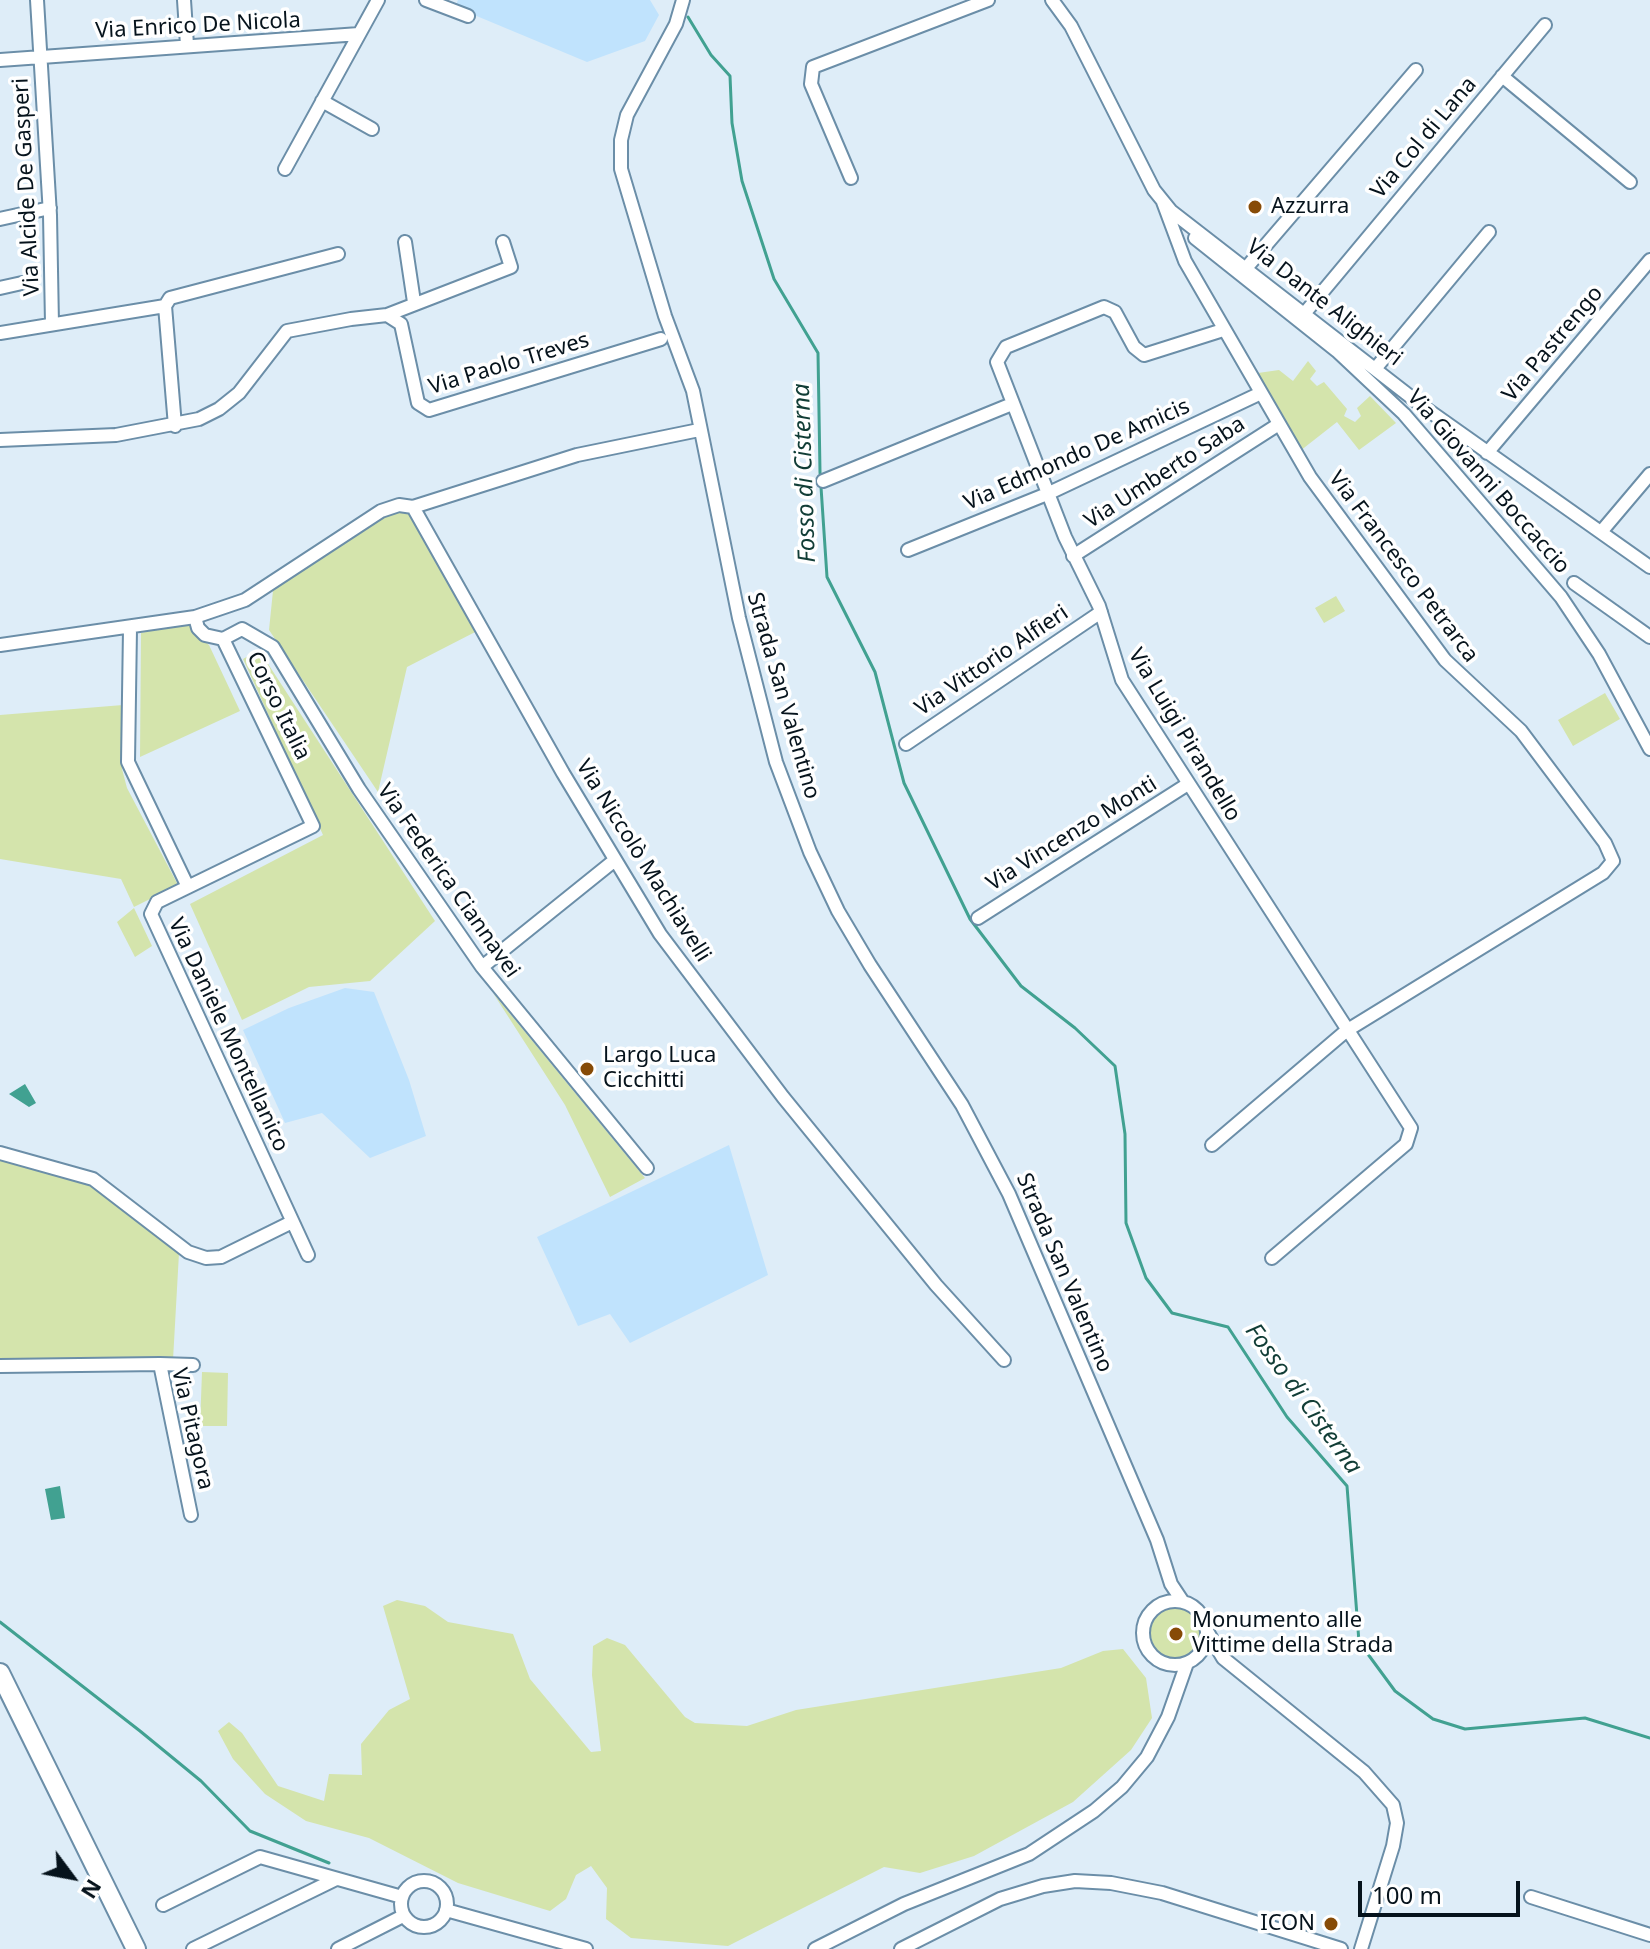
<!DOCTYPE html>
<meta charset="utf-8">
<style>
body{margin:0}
#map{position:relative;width:1650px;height:1949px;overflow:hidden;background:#deedf8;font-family:"Noto Sans",sans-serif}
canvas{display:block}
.north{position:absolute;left:32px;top:1837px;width:80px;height:80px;-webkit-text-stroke:6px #fff;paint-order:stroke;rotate:122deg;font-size:22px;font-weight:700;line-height:32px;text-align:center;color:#06131c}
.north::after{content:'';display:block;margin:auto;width:28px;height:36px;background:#06131c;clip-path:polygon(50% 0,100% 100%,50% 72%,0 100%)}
.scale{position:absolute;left:1358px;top:1881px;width:162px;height:36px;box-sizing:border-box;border:4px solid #06131c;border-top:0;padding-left:10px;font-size:24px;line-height:28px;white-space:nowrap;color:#06131c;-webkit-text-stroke:6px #fff;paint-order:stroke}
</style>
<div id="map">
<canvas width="1650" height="1949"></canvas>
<div class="north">N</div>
<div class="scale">100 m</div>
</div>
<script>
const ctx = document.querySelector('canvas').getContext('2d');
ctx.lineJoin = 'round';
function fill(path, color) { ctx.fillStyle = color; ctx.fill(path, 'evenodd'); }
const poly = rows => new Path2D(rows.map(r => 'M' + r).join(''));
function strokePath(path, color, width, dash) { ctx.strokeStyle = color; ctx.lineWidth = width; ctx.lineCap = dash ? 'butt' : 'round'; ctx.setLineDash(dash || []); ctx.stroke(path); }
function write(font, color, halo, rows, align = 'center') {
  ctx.font = font + ' "Noto Sans",sans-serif'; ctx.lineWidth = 7; ctx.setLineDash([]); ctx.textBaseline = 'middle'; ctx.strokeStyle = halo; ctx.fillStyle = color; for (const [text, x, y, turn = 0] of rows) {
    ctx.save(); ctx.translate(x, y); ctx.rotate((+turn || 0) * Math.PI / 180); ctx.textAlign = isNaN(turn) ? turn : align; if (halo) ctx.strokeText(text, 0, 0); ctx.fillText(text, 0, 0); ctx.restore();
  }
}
fill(poly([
 [458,0,650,0,659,15,645,41,587,62,455,7],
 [345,988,374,992,409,1080,426,1136,370,1158,322,1113,285,1123,243,1030,289,1008],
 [729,1145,768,1275,630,1343,610,1314,578,1326,537,1237]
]), '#c0e3fd');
fill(poly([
 [1308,361,1316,371,1310,379,1317,386,1324,382,1347,409,1344,416,1355,422,1361,416,1357,408,1370,396,1396,423,1359,450,1337,422,1300,451,1258,373,1279,370,1293,381],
 [413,507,481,629,407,667,378,792,269,630,274,581,369,518],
 [1336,596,1345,611,1324,623,1315,608],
 [190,622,196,634,209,645,240,711,140,757,141,633],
 [259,650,435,921,370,981,309,987,242,1020,190,904,323,835,243,659],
 [1605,693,1620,719,1573,746,1558,720],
 [123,705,122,769,127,788,178,885,134,907,121,879,0,859,0,715],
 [134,908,152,946,135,957,117,922],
 [493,993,645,1178,610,1197,565,1105],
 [0,1159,90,1183,179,1253,173,1360,0,1361],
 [202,1372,228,1373,227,1426,200,1426],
 [397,1600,425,1606,448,1622,513,1634,530,1679,591,1752,601,1751,592,1675,593,1646,607,1638,625,1645,685,1717,695,1723,747,1726,796,1710,1061,1668,1103,1651,1123,1649,1146,1678,1152,1718,1131,1750,1073,1802,974,1856,920,1873,884,1867,728,1946,631,1938,606,1919,607,1888,591,1866,576,1875,566,1899,550,1911,458,1883,369,1838,306,1821,265,1794,233,1759,218,1731,229,1722,242,1733,278,1786,324,1801,329,1774,362,1775,361,1744,389,1710,410,1699,383,1606],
 '1150 1633a26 26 0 1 1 52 0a26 26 0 1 1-52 0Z'
]), '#d4e4ac');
fill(poly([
 [25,1084,36,1103,29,1107,9,1094],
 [60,1486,65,1518,51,1520,45,1489]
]), '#41a191');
strokePath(poly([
 [688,17,711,55,730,76,732,123,742,181,774,279,818,353,820,472,827,577,875,672,904,783,970,919,1021,986,1075,1028,1115,1066,1125,1134,1126,1223,1146,1278,1172,1313,1228,1327,1287,1417,1347,1486,1359,1642,1395,1691,1433,1719,1465,1729,1585,1718,1650,1738],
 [0,1622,140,1731,201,1781,250,1831,329,1863]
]), '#41a191', 3);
const street = poly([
 [37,0,50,215,52,324],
 [184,0,187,45],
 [426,0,468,16],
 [683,0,676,24,627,115,621,140,621,169,665,316,693,391,739,618,776,762,810,852,838,911,870,965,962,1105,1009,1194,1157,1540,1171,1584,1183,1602],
 [1052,0,1071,26,1154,190,1171,211,1425,408,1650,567],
 [0,60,359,34],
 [1502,76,1630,182],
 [322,101,372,129],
 [285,169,378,0],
 [851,178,811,84,813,67,988,0],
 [1163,202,1185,261,1310,477,1445,660,1521,731,1605,843,1613,861,1603,873,1346,1031,1212,1145],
 [0,219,50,208],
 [1195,238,1337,351,1404,414,1561,597,1599,654,1650,749],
 [405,242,414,302],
 [1247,267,1416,70],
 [0,288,22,283],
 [1304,314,1545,25],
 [387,315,511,267,503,242],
 [1223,330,1144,355,1134,347,1115,312,1104,307,1006,347,997,362,1065,537,1099,606,1122,680,1411,1128,1406,1144,1272,1258],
 [0,333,165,306],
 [1375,369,1489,232],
 [175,426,165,306,170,298,338,254],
 [0,440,116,435,199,419,219,409,239,393,287,331,351,319,387,315,401,324,418,403,429,410,661,339],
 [1487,453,1650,260],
 [823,481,1012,404],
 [413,507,577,455,699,430],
 [1601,532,1650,474],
 [908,550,1047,494,1261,393],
 [1073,556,1279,424],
 [1574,583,1650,637],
 [195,617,198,628,205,635,223,639,313,826,157,902,151,914,308,1255],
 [130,629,128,762,188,887],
 [223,639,242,629,273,647,359,789,482,967,647,1168],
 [0,645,195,617,245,600,381,511,399,505,413,507,563,773,660,934,783,1097,936,1285,1004,1360],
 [906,744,1101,612],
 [978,918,1188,784],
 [482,967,615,860],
 [0,1153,93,1179,188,1252,206,1258,221,1257,292,1222],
 [160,1364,193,1365],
 [0,1366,160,1364,191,1515],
 '1143 1633a32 32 0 1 1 64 0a32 32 0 1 1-64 0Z',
 [1207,1631,1223,1658,1364,1772,1393,1805,1397,1823,1393,1846,1361,1949],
 '401 1904a23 23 0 1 1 46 0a23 23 0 1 1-46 0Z',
 [1531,1897,1650,1935],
 [163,1905,260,1857,402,1897],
 [446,1910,586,1949],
 [193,1949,336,1879],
 [338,1949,403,1916],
 [815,1949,904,1904,1029,1854,1094,1811,1122,1787,1147,1757,1168,1717,1187,1663],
 [901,1949,1000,1899,1043,1886,1075,1881,1111,1883,1162,1893,1341,1949]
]);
const secondary = poly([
 [0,1673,136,1949]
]);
strokePath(street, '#6b8ea8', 16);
strokePath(secondary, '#6b8ea8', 22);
strokePath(street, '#fff', 12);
strokePath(secondary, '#fff', 18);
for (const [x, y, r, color] of [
 [1255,207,8,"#874b07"],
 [587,1069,8,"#874b07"],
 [1176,1634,8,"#874b07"],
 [1331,1924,8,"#874b07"]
]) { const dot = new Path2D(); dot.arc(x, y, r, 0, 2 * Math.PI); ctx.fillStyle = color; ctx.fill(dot); strokePath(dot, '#fff', 3); }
write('22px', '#06131c', '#fff', [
 ["Via Enrico De Nicola",198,26,-3],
 ["Via Col di Lana",1424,138,-50],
 ["Via Alcide De Gasperi",27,187,-93],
 ["Via Dante Alighieri",1324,303,38],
 ["Via Pastrengo",1553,344,-50],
 ["Via Paolo Treves",509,364,-17],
 ["Via Edmondo De Amicis",1077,455,-24],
 ["Via Umberto Saba",1165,473,-33],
 ["Via Giovanni Boccaccio",1488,482,49],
 ["Via Francesco Petrarca",1403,567,53],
 ["Via Vittorio Alfieri",992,661,-34],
 ["Strada San Valentino",783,696,74],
 ["Corso Italia",278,706,64],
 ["Via Luigi Pirandello",1184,735,59],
 ["Via Vincenzo Monti",1072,834,-32],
 ["Via Niccolò Machiavelli",643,861,58],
 ["Via Federica Ciannavei",448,881,55],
 ["Via Daniele Montellanico",228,1035,65],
 ["Strada San Valentino",1064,1273,67],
 ["Via Pitagora",192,1429,77]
]);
write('22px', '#06131c', '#fff', [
 ["Azzurra",1271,207],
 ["Largo Luca",603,1056],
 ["Cicchitti",603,1081],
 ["Monumento alle",1192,1621],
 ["Vittime della Strada",1192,1646],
 ["ICON",1315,1924,"right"]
], 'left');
write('italic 24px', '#113d36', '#fff', [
 ["Fosso di Cisterna",805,473,-92],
 ["Fosso di Cisterna",1303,1399,54]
]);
</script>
